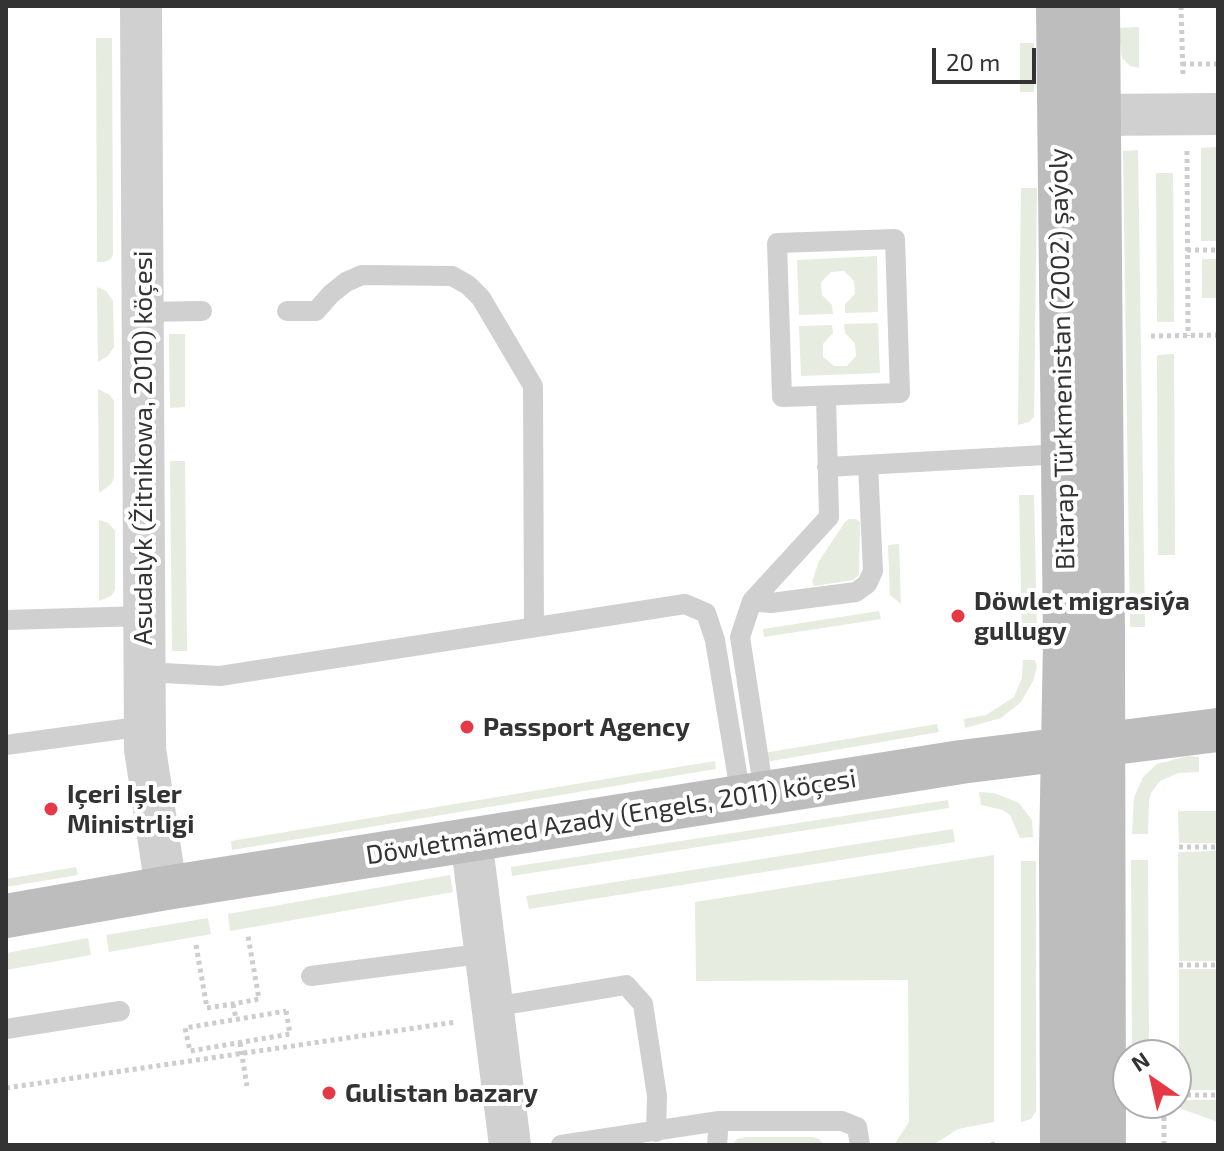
<!DOCTYPE html>
<meta charset="utf-8">
<style>
body{margin:0}
#map{position:relative;width:1224px;height:1151px;overflow:hidden;background:#fff;font-family:"Exo 2",sans-serif}
canvas{display:block}
.frame{position:absolute;inset:0;border:8px solid #333;pointer-events:none}
.north{position:absolute;left:1112px;top:1039px;width:80px;height:80px;box-sizing:border-box;background:#fff;border:2px solid #adadad;border-radius:50%;rotate:326deg;font-size:22px;font-weight:700;line-height:32px;text-align:center;color:#333}
.north::after{content:'';display:block;margin:auto;width:28px;height:36px;background:#e63946;clip-path:polygon(50% 0,100% 100%,50% 72%,0 100%)}
.scale{position:absolute;left:932px;top:48px;width:104px;height:36px;box-sizing:border-box;border:4px solid #333;border-top:0;padding-left:10px;font-size:24px;line-height:28px;white-space:nowrap;color:#333;-webkit-text-stroke:6px #fff;paint-order:stroke}
</style>
<div id="map">
<canvas width="1224" height="1151"></canvas>
<div class="frame"></div>
<div class="north">N</div>
<div class="scale">20 m</div>
</div>
<script>
const ctx = document.querySelector('canvas').getContext('2d');
ctx.lineJoin = 'round';
function fill(path, color) { ctx.fillStyle = color; ctx.fill(path, 'evenodd'); }
const poly = rows => new Path2D(rows.map(r => 'M' + r).join(''));
function strokePath(path, color, width, dash) { ctx.strokeStyle = color; ctx.lineWidth = width; ctx.lineCap = dash ? 'butt' : 'round'; ctx.setLineDash(dash || []); ctx.stroke(path); }
function write(font, color, halo, rows, align = 'center') {
  ctx.font = font + ' "Exo 2",sans-serif'; ctx.lineWidth = 8; ctx.setLineDash([]); ctx.textBaseline = 'middle'; ctx.strokeStyle = halo; ctx.fillStyle = color; for (const [text, x, y, turn = 0] of rows) {
    ctx.save(); ctx.translate(x, y); ctx.rotate((+turn || 0) * Math.PI / 180); ctx.textAlign = isNaN(turn) ? turn : align; if (halo) ctx.strokeText(text, 0, 0); ctx.fillText(text, 0, 0); ctx.restore();
  }
}
fill(poly([
 [1139,27,1139,68,1130,66,1122,58,1118,28],
 [96,38,112,38,113,254,111,259,104,262,97,262],
 [1020,43,1034,43,1034,92,1020,92],
 [1218,147,1218,241,1201,241,1201,148],
 [1138,150,1145,627,1130,627,1123,151],
 [1156,173,1173,173,1174,322,1157,322],
 [1021,188,1037,188,1034,417,1029,422,1018,425],
 [877,256,878,312,845,313,845,304,855,294,854,281,844,271,831,272,821,282,822,295,832,305,833,314,799,315,797,260],
 [1202,259,1218,259,1218,298,1202,298],
 [97,287,106,291,113,301,114,347,108,356,98,362],
 [878,323,880,373,801,376,799,326,832,325,833,333,823,344,823,357,834,366,847,366,856,356,855,343,845,333,844,324],
 [169,334,185,334,185,407,170,408],
 [1174,354,1175,555,1158,555,1157,355],
 [98,389,110,395,114,401,114,478,111,484,99,493],
 [170,461,185,461,187,651,172,651],
 [1019,495,1034,495,1037,633,1022,634],
 [849,519,856,519,860,522,859,575,853,580,814,586,812,582,819,561,845,522],
 [99,520,108,523,115,530,115,590,111,596,99,601],
 [899,544,901,604,890,595,888,545],
 [879,611,881,619,764,637,763,629],
 [1023,660,1035,660,1037,667,1033,681,1021,702,1001,718,965,728,964,719,986,715,1014,697,1022,678],
 [937,724,939,732,766,762,764,753],
 [1188,756,1199,757,1199,772,1178,773,1160,781,1151,793,1149,801,1148,834,1132,834,1134,798,1143,777,1157,764],
 [715,761,716,769,232,850,231,841],
 [979,792,994,793,1019,803,1032,820,1033,837,1020,838,1010,815,1003,810,981,805],
 [948,800,949,808,512,876,511,867],
 [1178,811,1218,811,1218,843,1179,843],
 [953,829,955,842,529,909,526,896],
 [1218,851,1218,961,1179,961,1178,852],
 [994,855,994,1122,958,1129,933,1145,894,1145,909,1122,908,980,696,981,695,902],
 [1131,860,1148,860,1149,1055,1132,1055],
 [1021,861,1036,861,1036,1111,1031,1119,1021,1122],
 [76,867,78,875,6,887,6,879],
 [450,875,453,892,230,931,228,914],
 [208,918,211,934,109,952,106,935],
 [88,938,91,955,6,970,6,953],
 [1179,969,1218,969,1218,1090,1179,1090],
 [1179,1100,1218,1100,1218,1122,1179,1108],
 [746,1137,813,1137,819,1139,824,1145,733,1145,737,1139]
]), '#e6ecdf');
strokePath(poly([
 [1181,6,1183,77],
 [1182,64,1218,64],
 [1187,151,1188,336],
 [1187,250,1218,250],
 [1151,336,1218,335],
 [1179,847,1218,847],
 [196,945,207,1008,233,1004,259,999,248,936],
 [1179,965,1218,965],
 [233,1004,236,1019],
 [286,1011,290,1034,190,1051,185,1028,286,1011],
 [6,1088,456,1022],
 [1179,1095,1218,1095],
 [991,1145,998,1143],
 [1164,1145,1164,1116]
]), '#cdcdcd', 5, [4, 4]);
strokePath(poly([
 [895,239,900,393,782,397,777,243,895,239],
 [287,311,316,311,331,294,346,282,362,275,452,276,468,285,481,298,533,386,534,627],
 [143,312,202,311],
 [827,467,1063,454],
 [752,601,771,603,856,592,867,584,873,571,868,465],
 [6,620,143,616],
 [144,672,220,676,685,604,706,613,715,640,741,797],
 [6,745,145,726],
 [764,793,740,637,752,601,829,517,826,396],
 [311,976,487,953],
 [493,1007,626,985,643,1004,657,1096,656,1132],
 [6,1029,120,1011],
 [561,1145,719,1121,842,1121,857,1127,860,1145],
 [717,1145,719,1121]
]), '#d0d0d0', 20);
strokePath(poly([
 [141,6,145,749,166,888],
 [1098,115,1218,114],
 [471,839,510,1145]
]), '#d0d0d0', 42);
strokePath(poly([
 [1058,6,1065,643,1061,850,1062,1145],
 [1098,6,1103,641,1104,1145],
 [6,916,166,888,961,762,1218,730]
]), '#bdbdbd', 44);
strokePath(poly([
 [240,1043,247,1086]
]), '#cdcdcd', 5, [4, 4]);
for (const [x, y, r, color] of [
 [958,616,8,"#e63946"],
 [467,727,8,"#e63946"],
 [51,809,8,"#e63946"],
 [329,1093,8,"#e63946"]
]) { const dot = new Path2D(); dot.arc(x, y, r, 0, 2 * Math.PI); ctx.fillStyle = color; ctx.fill(dot); strokePath(dot, '#fff', 3); }
write('26px', '#333', '#fff', [
 ["Bitarap Türkmenistan (2002) şaýoly",1062,359,-91],
 ["Asudalyk (Žitnikowa, 2010) köçesi",143,448,-90],
 ["Döwletmämed Azady (Engels, 2011) köçesi",611,817,-9]
]);
write('bold 26px', '#333', '#fff', [
 ["Döwlet migrasiýa",974,601],
 ["gullugy",974,631],
 ["Passport Agency",483,727],
 ["Içeri Işler",67,794],
 ["Ministrligi",67,824],
 ["Gulistan bazary",345,1093]
], 'left');
</script>
